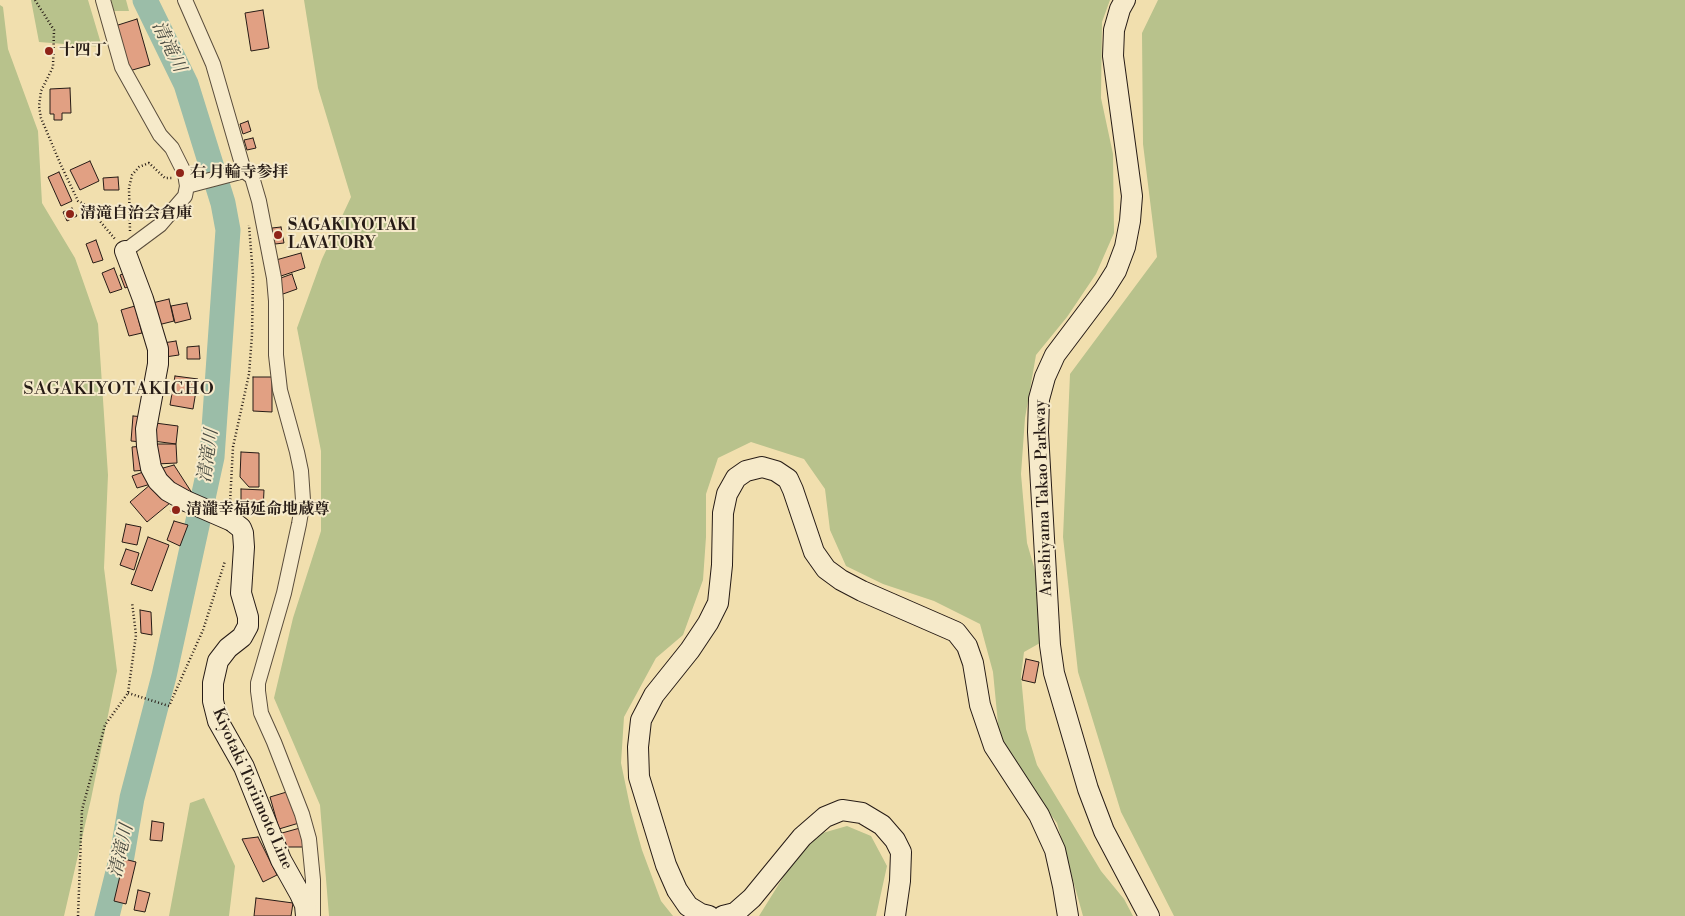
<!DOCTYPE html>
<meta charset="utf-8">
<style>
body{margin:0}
canvas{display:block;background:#f1dfae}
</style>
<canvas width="1685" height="916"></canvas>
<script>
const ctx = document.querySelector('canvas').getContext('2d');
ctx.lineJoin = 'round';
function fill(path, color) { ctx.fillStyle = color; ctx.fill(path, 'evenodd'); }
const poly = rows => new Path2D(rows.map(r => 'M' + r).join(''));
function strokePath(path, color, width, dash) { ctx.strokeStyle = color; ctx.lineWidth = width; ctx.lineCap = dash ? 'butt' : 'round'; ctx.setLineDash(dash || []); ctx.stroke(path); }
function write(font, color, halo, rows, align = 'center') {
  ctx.font = font + ' "Libre Bodoni","Noto Serif JP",serif'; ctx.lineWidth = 4; ctx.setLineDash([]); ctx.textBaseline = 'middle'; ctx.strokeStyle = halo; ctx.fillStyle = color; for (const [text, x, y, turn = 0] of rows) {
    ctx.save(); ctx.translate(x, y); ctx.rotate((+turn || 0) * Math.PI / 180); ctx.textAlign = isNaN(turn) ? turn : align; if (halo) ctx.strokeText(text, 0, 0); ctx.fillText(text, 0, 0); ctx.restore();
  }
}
fill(poly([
 [31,0,88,0,102,47,39,42],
 [110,0,126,0,129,11,113,11],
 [304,0,1110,0,1102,22,1101,98,1113,154,1114,233,1096,274,1067,317,1036,355,1025,418,1021,474,1027,543,1041,591,1040,643,1024,652,1021,676,1026,729,1037,765,1101,871,1124,899,1133,916,1083,916,1057,823,1032,790,999,734,993,672,980,624,934,601,883,584,846,566,830,530,825,489,804,459,751,442,718,458,706,494,706,537,703,580,683,635,656,658,624,717,621,763,631,811,642,850,661,901,673,916,329,916,320,805,274,698,293,618,321,531,321,451,297,328,322,259,351,197,318,88],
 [1158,0,1685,0,1685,916,1174,916,1121,812,1078,672,1063,537,1070,374,1157,257,1143,144,1142,33],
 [0,5,3,7,8,49,38,131,42,203,75,258,98,324,108,475,104,568,117,671,91,799,64,916,0,916],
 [204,798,235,866,229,916,169,916,190,803],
 [847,826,871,836,887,866,876,916,759,916,792,863,819,834]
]), '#b8c28c');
strokePath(poly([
 [107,916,122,856,132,798,164,676,212,457,228,230,223,203,186,84,145,0]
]), '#9bbda8', 25);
const building = poly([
 [263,10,269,48,251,51,245,13,263,10],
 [137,19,150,65,129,71,115,26,137,19],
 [70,88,71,113,62,113,62,120,54,120,54,114,50,114,50,89,70,88],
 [248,121,251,131,243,134,240,124,248,121],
 [253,138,256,148,247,150,244,140,253,138],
 [90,161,99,181,80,190,70,170,90,161],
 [59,172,72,201,61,206,48,177,59,172],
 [118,177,119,190,104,190,103,178,118,177],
 [72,208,77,216,67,221,63,212,72,208],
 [281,227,284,243,275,244,272,228,281,227],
 [96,240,103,260,93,263,86,244,96,240],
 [301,253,305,268,281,276,276,260,301,253],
 [114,268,122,289,110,293,102,273,114,268],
 [128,272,132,285,125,288,120,275,128,272],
 [292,274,297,289,283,294,278,279,292,274],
 [169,299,174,321,154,326,148,304,169,299],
 [187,303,191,319,175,323,171,306,187,303],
 [135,306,142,333,129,336,121,310,135,306],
 [176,341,179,355,165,357,163,343,176,341],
 [199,346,200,359,187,359,187,347,199,346],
 [175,376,198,379,193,409,170,405,175,376],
 [253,377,272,377,272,412,253,411,253,377],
 [133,416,145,417,142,442,131,441,133,416],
 [155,423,178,426,176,444,153,441,155,423],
 [155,444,176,444,177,463,156,464,155,444],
 [144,446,146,470,134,471,132,447,144,446],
 [241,452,259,453,259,487,249,487,240,477,241,452],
 [174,465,192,493,184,498,156,470,174,465],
 [146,471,151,484,137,488,132,476,146,471],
 [151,484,170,503,147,522,130,502,151,484],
 [241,489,264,490,263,511,241,511,241,489],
 [175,505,181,509,177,515,170,511,175,505],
 [174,521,188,525,180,546,167,540,174,521],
 [126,524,141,527,137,545,122,542,126,524],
 [148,537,169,545,152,591,131,584,148,537],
 [126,549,139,553,134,570,120,565,126,549],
 [140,610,151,612,152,635,141,633,140,610],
 [1026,659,1039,662,1035,683,1022,680,1026,659],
 [290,791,299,823,279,829,270,797,290,791],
 [152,821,164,823,162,841,150,840,152,821],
 [300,828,306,847,287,847,282,833,300,828],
 [258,837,277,875,263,882,242,839,258,837],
 [124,859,136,862,126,904,114,901,124,859],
 [138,890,150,893,145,912,134,910,138,890],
 [256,898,293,903,291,916,254,916,256,898]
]);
fill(building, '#e1a083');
strokePath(building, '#271c16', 1);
const street = poly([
 [103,0,122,67,160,135,172,148,185,174,187,186,185,196,160,225,125,251],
 [185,0,213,64,244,171,252,177,259,201,274,278,276,301,276,355,280,390,297,452,301,471,303,500,299,524,284,593,258,683,258,691,261,713,274,742,302,814,309,839,313,880,313,915],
 [187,186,244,171]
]);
const secondary = poly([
 [1125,0,1120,9,1114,30,1113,56,1132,196,1130,221,1125,247,1116,271,1104,290,1055,355,1045,377,1039,399,1038,432,1050,645,1054,673,1088,789,1104,831,1149,916],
 [125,251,143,299,158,349,158,364,146,429,147,446,151,468,158,481,168,491,186,501],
 [232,521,241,528,243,533,244,547,241,593,248,617,248,626,242,637,228,648,218,661,213,683,213,701,218,721,244,767,281,860,300,894,305,905,306,916],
 [709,916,701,914,688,906,677,890,666,865,639,777,638,747,641,720,654,695,690,650,708,623,718,603,722,565,723,513,727,494,736,478,746,471,762,467,776,471,788,479,793,490,814,552,826,569,841,580,862,591,956,632,967,646,973,663,980,705,994,746,1039,815,1055,850,1063,886,1068,916],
 [723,916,735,913,752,898,802,837,825,817,842,810,862,813,882,825,895,840,901,852,900,881,895,916]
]);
strokePath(street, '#5a4d3c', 16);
strokePath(secondary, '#271c16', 22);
strokePath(poly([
 [35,0,54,30,53,67,41,91,39,106,41,118,60,163,78,201,87,206,115,239],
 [130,231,129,188,132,175,139,167,149,163,165,178,173,178],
 [230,503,233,447,249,374,252,335,253,276,249,225],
 [128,693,169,706,203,630,225,561],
 [78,916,82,810,105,725,128,693,136,635,132,602]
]), '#271c16', 2.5, [1, 2.5]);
strokePath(street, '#f6eaca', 14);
strokePath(secondary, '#f6eaca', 20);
const secondaryBridge = poly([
 [186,501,232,521]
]);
strokePath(secondaryBridge, '#271c16', 22, []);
strokePath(secondaryBridge, '#f6eaca', 20);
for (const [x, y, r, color] of [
 [49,51,5,"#8f2418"],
 [180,173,5,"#8f2418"],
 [70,214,5,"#8f2418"],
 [278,235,5,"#8f2418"],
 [176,510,5,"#8f2418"]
]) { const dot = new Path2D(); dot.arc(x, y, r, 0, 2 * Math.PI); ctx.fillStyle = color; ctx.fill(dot); strokePath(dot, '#f6eaca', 2); }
write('bold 16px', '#271c16', '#f6eaca', [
 ["十四丁",59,51],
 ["右 月輪寺参拝",190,173],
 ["清滝自治会倉庫",80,214],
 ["SAGAKIYOTAKI",288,226],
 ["LAVATORY",288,244],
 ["清瀧幸福延命地蔵尊",186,510]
], 'left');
write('16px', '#271c16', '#f6eaca', [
 ["Arashiyama Takao Parkway",1044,498,-92],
 ["Kiyotaki Toriimoto Line",252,789,66]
]);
write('italic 18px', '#4a4c42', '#f6eaca', [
 ["清滝川",168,47,64],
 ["清滝川",209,456,-82],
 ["清滝川",122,851,-77]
]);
ctx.letterSpacing = '1px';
write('18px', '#271c16', '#f6eaca', [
 ["SAGAKIYOTAKICHO",119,390]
]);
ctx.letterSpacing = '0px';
</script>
